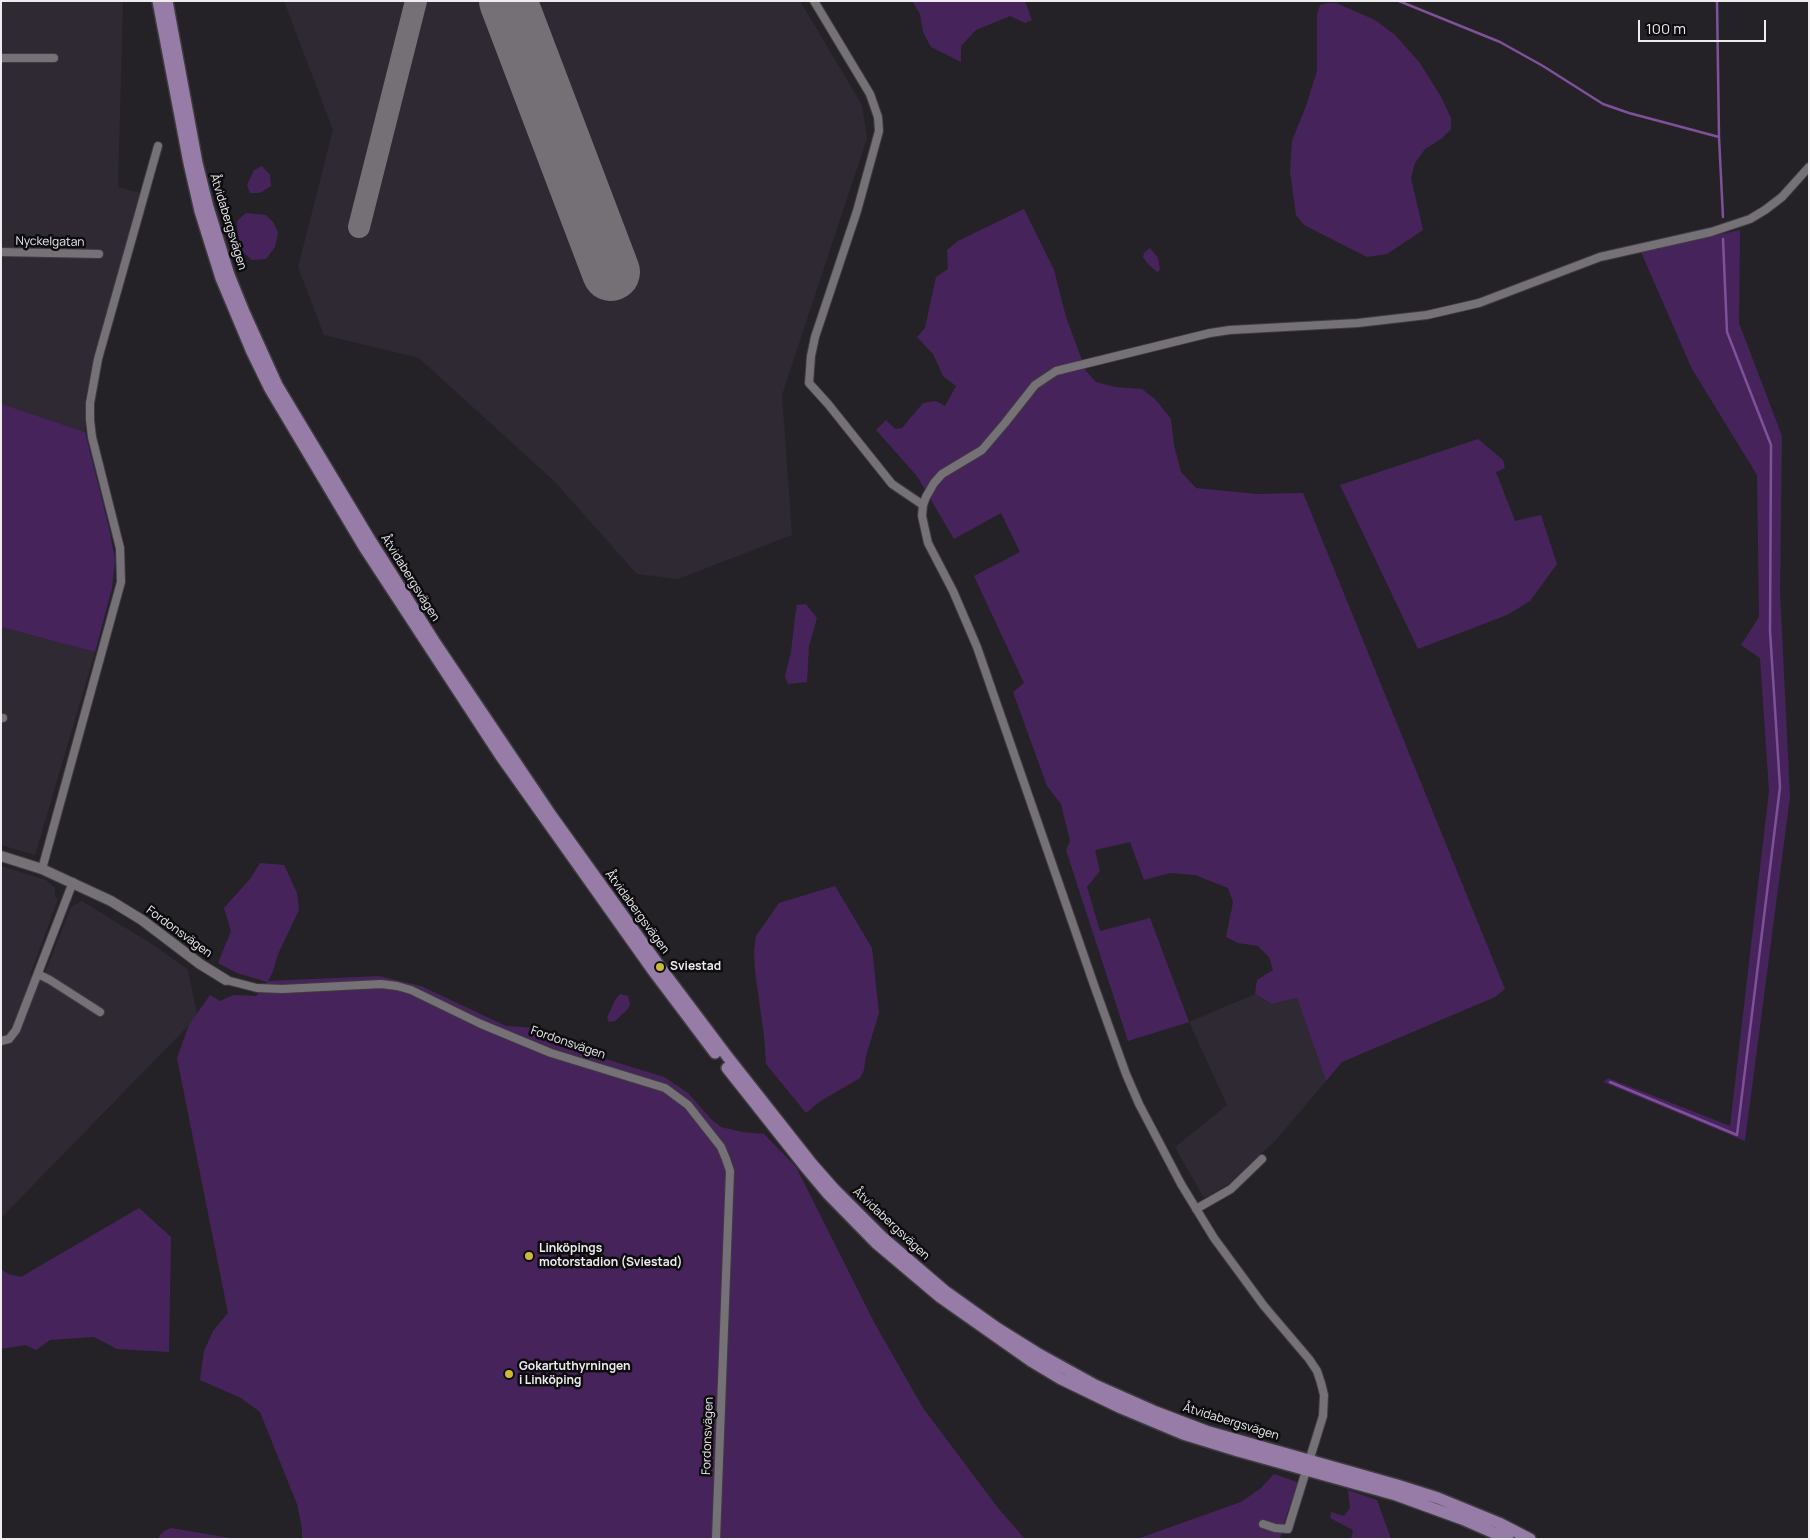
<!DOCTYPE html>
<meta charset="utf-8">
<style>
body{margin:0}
#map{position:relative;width:1810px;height:1540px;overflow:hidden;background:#252227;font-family:Manrope,sans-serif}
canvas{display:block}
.frame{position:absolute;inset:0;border:2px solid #eeecef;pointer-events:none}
.scale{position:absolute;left:1638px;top:20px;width:128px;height:22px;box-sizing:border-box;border:2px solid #eeecef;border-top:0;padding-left:6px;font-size:15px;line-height:18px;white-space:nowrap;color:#eeecef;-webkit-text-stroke:4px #0d0c0e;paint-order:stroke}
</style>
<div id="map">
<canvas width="1810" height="1540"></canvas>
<div class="frame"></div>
<div class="scale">100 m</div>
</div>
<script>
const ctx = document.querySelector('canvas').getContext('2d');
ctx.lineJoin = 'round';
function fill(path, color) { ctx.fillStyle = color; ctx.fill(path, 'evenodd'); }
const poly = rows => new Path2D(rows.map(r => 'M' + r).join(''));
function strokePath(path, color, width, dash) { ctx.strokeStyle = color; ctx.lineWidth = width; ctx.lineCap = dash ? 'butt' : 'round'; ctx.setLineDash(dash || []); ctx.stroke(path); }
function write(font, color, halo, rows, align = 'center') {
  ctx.font = font + ' Manrope,sans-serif'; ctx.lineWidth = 5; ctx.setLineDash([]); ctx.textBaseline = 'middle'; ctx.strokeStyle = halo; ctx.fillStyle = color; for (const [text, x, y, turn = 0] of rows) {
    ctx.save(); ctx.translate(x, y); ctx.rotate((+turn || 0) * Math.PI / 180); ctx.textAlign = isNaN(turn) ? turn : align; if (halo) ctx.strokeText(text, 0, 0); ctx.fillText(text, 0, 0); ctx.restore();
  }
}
fill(poly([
 [1,1,123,1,118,187,141,193,93,363,85,400,85,432,2,404,1,408],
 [284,1,800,1,862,105,867,138,782,395,792,535,678,579,637,574,555,482,419,358,324,335,298,267,333,130],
 [1,627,95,652,35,855,1,845],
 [1,866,46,880,55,888,55,897,58,899,30,975,43,978,71,907,82,901,155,946,188,970,197,1014,189,1025,1,1218],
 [1255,994,1272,1004,1297,998,1326,1081,1276,1140,1228,1184,1204,1198,1175,1147,1227,1105,1189,1022]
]), '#2f2933');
fill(poly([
 [912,1,1025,1,1032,20,1025,23,1010,16,976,30,961,46,961,62,931,47,923,32,920,14],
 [1327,3,1336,3,1375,20,1395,35,1420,63,1441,97,1451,118,1451,129,1441,139,1425,149,1415,163,1411,178,1423,230,1387,254,1367,257,1304,225,1296,215,1290,171,1292,141,1306,106,1317,71,1317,15,1320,5],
 [262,166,270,175,271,186,260,193,250,193,247,185,254,170],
 [1024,209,1054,270,1066,317,1086,371,1096,382,1115,387,1142,389,1156,400,1171,419,1174,445,1181,472,1196,488,1257,494,1303,493,1505,989,1495,997,1342,1062,1326,1081,1297,998,1272,1004,1255,994,1257,980,1273,970,1269,957,1258,946,1238,943,1226,937,1233,902,1228,888,1195,875,1170,873,1144,880,1130,842,1095,850,1100,871,1087,887,1100,931,1150,918,1189,1022,1128,1041,1066,850,1070,841,1061,804,1047,786,1013,692,1024,683,974,576,1020,552,1001,513,954,539,917,476,876,430,886,420,895,429,902,428,923,403,936,401,945,406,956,386,943,376,933,354,917,337,925,328,936,277,948,269,947,250,958,241],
 [246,213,266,215,274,223,278,233,275,247,266,259,252,260,242,251,238,236,237,221],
 [1740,230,1739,323,1782,436,1780,592,1790,797,1745,1141,1603,1082,1608,1078,1730,1126,1769,791,1760,658,1741,645,1759,617,1757,475,1692,369,1641,252],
 [1150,248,1158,258,1160,270,1157,272,1147,263,1143,257,1144,253],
 [2,404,85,432,109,528,115,560,112,588,95,652,1,627],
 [1478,439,1503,460,1505,468,1496,472,1515,521,1541,515,1557,564,1530,601,1507,615,1418,649,1340,485],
 [806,604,817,618,809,646,807,682,788,684,785,676,791,652,795,616,797,605],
 [260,863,284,865,297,893,299,910,278,954,273,971,268,981,379,976,421,986,506,1026,537,1028,586,1053,664,1077,688,1093,711,1119,721,1127,742,1132,764,1134,796,1167,875,1324,923,1408,998,1508,1025,1539,302,1539,302,1528,297,1504,260,1412,241,1398,200,1380,204,1351,213,1331,228,1313,177,1058,189,1025,210,995,220,1001,234,995,256,996,267,982,237,973,218,963,231,931,224,908,250,879],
 [835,886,872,948,879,1013,866,1056,864,1070,860,1078,819,1102,806,1113,766,1064,764,1036,755,971,754,950,756,936,779,903],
 [620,994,628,996,630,1004,628,1009,615,1021,609,1022,607,1018,615,1000],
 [139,1208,171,1237,169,1352,117,1349,94,1337,50,1340,36,1350,25,1345,1,1349,1,1269,8,1274,21,1277],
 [1274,1474,1300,1483,1288,1510,1280,1539,1137,1539,1241,1502,1261,1488],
 [1348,1490,1377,1500,1391,1539,1351,1539,1353,1530,1330,1518,1331,1512,1344,1516,1350,1508],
 [171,1528,230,1538,231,1539,159,1539,159,1536,164,1531]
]), '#47235c');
strokePath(poly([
 [1399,1,1500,42,1543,66,1603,104,1629,113,1719,137],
 [1717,1,1719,137,1723,217],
 [1610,1082,1737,1135,1780,787,1770,631,1771,445,1727,332,1723,239]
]), '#7e5199', 2.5);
strokePath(poly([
 [359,227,416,1]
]), '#747075', 22);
strokePath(poly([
 [508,1,611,272]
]), '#747075', 58);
const street = poly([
 [814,1,870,94,878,117,879,131,857,211,815,337,811,356,809,383,828,404,892,484,923,505],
 [1,58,54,58],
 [1,252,99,254],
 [1,718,3,718],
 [42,869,121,582,120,548,92,437,90,420,90,403,98,359,158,146],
 [38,974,50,980,100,1012],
 [226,980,257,988,282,989,381,984,397,986,411,990,481,1024,551,1053,665,1088,688,1105,721,1147,726,1159,730,1171,716,1539],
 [1,1041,9,1039,16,1030,73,882],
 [1196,1209,1231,1189,1262,1159],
 [1263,1524,1275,1528,1288,1529,1323,1416,1324,1395,1321,1383,1317,1371,1309,1359,1264,1306,1214,1238,1181,1184,1139,1104,1126,1074,1094,985,977,647,953,591,928,543,922,516,923,505,926,497,934,483,942,474,982,450,1005,423,1035,385,1056,371,1210,333,1230,330,1358,323,1427,315,1479,303,1600,257,1711,232,1750,219,1765,210,1782,197,1809,167]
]);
const secondary = poly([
 [1,856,42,869,111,901,142,920,200,964,226,980]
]);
const primary = poly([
 [158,1,189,163,200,211,221,278,252,352,270,389,364,547,500,755,654,972,715,1053],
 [167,1,197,163,208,207,229,275,244,312,277,385,372,543,434,641,551,815,660,967,727,1056,812,1164,834,1189,882,1237,945,1291,997,1328,1037,1353,1095,1385,1156,1412,1206,1431,1397,1485,1438,1498,1499,1523,1530,1539],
 [727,1068,807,1169,828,1194,876,1243,940,1297,1031,1361,1061,1379,1121,1408,1183,1434,1238,1451,1396,1495,1462,1519,1508,1539]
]);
strokePath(street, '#3f3c41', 10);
strokePath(secondary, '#3f3c41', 12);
strokePath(primary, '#3f3c41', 14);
strokePath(street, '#757177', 8);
strokePath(secondary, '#757177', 10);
strokePath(primary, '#967ca6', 11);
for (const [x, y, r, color] of [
 [660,967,5,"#cbba39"],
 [529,1256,5,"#cbba39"],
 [509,1374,5,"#cbba39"]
]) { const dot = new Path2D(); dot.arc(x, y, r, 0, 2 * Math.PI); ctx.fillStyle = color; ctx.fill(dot); strokePath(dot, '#0d0c0e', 2); }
write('12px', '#eeecef', '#0d0c0e', [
 ["Åtvidabergsvägen",228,222,73],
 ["Nyckelgatan",50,242,1],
 ["Åtvidabergsvägen",410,578,58],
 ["Åtvidabergsvägen",637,912,54],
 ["Fordonsvägen",179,932,36],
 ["Fordonsvägen",568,1043,19],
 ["Åtvidabergsvägen",891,1224,43],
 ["Åtvidabergsvägen",1231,1422,17],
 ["Fordonsvägen",708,1436,-88]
]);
write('bold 12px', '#eeecef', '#0d0c0e', [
 ["Sviestad",670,967],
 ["Linköpings",539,1249],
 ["motorstadion (Sviestad)",539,1263],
 ["Gokartuthyrningen",519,1367],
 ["i Linköping",519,1381]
], 'left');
</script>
